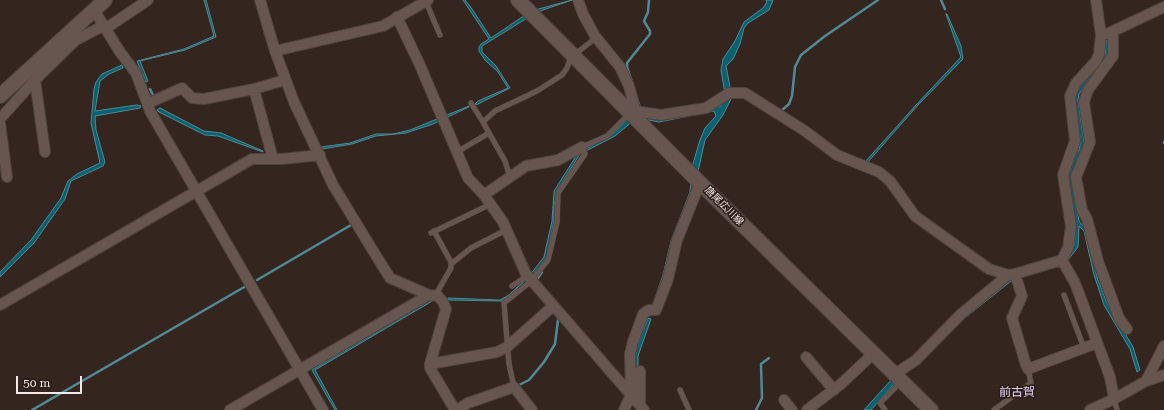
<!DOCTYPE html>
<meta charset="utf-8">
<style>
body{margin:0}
#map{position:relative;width:1164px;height:410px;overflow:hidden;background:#34251f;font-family:"Roboto Serif",serif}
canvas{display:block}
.scale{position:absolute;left:16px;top:376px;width:66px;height:18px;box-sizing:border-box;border:2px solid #f4e9e5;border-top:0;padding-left:5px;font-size:12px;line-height:14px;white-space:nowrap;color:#f4e9e5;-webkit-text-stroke:3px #2a1c16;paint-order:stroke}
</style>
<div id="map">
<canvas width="1164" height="410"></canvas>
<div class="scale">50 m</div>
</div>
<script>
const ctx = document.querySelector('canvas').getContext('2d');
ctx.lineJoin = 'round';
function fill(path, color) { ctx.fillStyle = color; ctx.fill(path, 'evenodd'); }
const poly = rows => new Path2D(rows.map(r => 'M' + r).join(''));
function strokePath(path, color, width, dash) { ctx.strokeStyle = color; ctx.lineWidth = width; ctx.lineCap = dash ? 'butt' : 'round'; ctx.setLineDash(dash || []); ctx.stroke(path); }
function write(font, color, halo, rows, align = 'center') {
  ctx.font = font + ' "Roboto Serif","Noto Sans JP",serif'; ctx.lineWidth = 3; ctx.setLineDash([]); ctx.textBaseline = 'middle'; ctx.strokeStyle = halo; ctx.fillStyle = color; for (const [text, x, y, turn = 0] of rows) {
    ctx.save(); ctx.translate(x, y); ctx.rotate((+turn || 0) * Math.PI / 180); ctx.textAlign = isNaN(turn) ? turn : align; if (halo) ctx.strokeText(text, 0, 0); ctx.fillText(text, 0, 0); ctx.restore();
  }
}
const water = poly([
 [204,0,206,0,216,37,185,50,140,61,148,81,146,82,137,61,184,49,214,36,204,0],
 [463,0,465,0,470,6,491,38,531,11,572,0,543,10,524,20,482,46,482,52,496,66,510,88,476,105,475,104,478,101,508,88,498,72,485,60,479,51,479,47,481,44,489,39,463,0],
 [766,0,773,0,769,10,748,23,744,28,740,44,733,59,726,66,732,97,723,115,705,140,695,185,655,305,653,304,663,275,671,241,690,192,692,167,700,140,705,128,716,116,714,111,659,122,643,119,633,121,615,136,580,154,558,189,554,205,554,221,547,257,533,274,502,301,448,300,448,298,500,300,509,295,530,275,544,257,552,221,554,191,578,153,612,135,628,119,721,106,725,94,721,70,723,59,735,41,744,22,763,8,767,2,766,0],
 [946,14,947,14,961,46,963,59,918,105,867,163,865,162,916,105,961,57,946,14],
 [1106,41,1109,41,1109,54,1079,94,1078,100,1084,141,1083,149,1072,175,1079,221,1085,228,1098,280,1107,303,1133,347,1140,370,1137,372,1130,349,1104,305,1094,275,1084,231,1079,226,1078,247,1068,260,1056,266,1011,281,966,317,916,366,903,374,871,410,864,410,892,379,1010,278,1069,255,1074,246,1075,235,1066,179,1073,156,1079,150,1080,145,1080,137,1074,100,1075,91,1105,55,1106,41],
 [122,65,123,68,109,74,100,81,95,111,137,105,141,106,140,108,95,116,96,130,105,162,103,166,71,181,65,199,34,243,0,277,0,272,31,240,61,198,68,181,77,174,100,163,91,123,94,89,96,82,102,74,122,65],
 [469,106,469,107,433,124,406,133,376,136,352,144,322,149,321,147,350,143,376,134,393,134,410,130,469,106],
 [160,108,204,131,221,133,263,151,263,152,218,136,205,135,159,112,157,110,160,108],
 [433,299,434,300,315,370,337,410,335,410,312,370,433,299],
 [648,318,651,319,638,356,638,395,634,368,635,352,648,318]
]);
fill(water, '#096272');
strokePath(water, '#508a94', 1);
strokePath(poly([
 [941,0,945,9],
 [150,89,153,95],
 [640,108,627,67,627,63,650,34,650,31,644,21,648,12,649,0],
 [781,111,789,104,792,96,795,67,801,55,825,36,878,0],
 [1164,142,1164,143],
 [257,280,351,225],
 [536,281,542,272],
 [519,385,529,380,544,362,555,344,558,320],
 [32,410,246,286],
 [756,410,762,398,761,364,769,358]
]), '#508a94', 2.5);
const lane = poly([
 [426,2,440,35],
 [574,55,597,37],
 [471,103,483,122],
 [489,133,505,161,510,177],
 [457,152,489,133,483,122,495,111,537,91,562,75,567,68,571,57],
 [434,231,451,262,451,268,435,296],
 [431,233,491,204],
 [451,264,471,248,506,230],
 [512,286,527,276],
 [1064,295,1084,348],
 [514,387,509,364,504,303,530,282,548,260,557,222,558,193,585,154,582,147,607,136,630,113],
 [680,390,689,410],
 [1114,399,1117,410],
 [885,410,880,403,901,382],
 [994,410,1031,383,1028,369]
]);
const street = poly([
 [260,0,275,51,294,102,333,185,375,254,390,278,429,295,438,296,443,302,446,309,430,364,497,352,507,347,552,307],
 [578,0,583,14,595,36,620,67,629,86,636,113],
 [94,10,120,52,136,73,150,111,323,410],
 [397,17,419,63,468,178,484,195,503,222,526,274,644,410],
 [105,29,148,0],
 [1113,32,1113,56,1088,90,1084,102,1090,142,1076,177,1082,210,1087,219,1098,261,1119,318,1127,329],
 [1107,34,1164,7],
 [275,51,383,26,428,0],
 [35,80,45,152],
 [254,89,273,159],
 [149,103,182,88,192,98,204,99,254,89,285,80],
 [630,113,641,112,661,115,706,108,729,93,745,93,805,131,837,155,879,172,890,181,915,216,989,269,1008,275,1015,274,1062,260,1068,248,1071,226,1063,175,1075,141,1070,96,1076,83,1096,61,1099,54,1101,35,1096,0],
 [0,119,35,80,76,40,103,26],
 [0,123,7,177],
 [484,195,526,166,558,160,582,147],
 [1062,260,1075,283,1110,377,1114,399],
 [1015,274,1022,296,1012,318,1026,365,1028,369,1097,343],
 [0,305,252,159,282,159,320,155],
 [806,357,834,390],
 [430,364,430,368,455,410],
 [640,371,640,405],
 [895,374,916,360,961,314,1008,275],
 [1146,381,1164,375],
 [784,400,792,410],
 [230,410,429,295],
 [457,410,468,403,514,387,532,410],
 [624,410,631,395,630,354,633,342,643,314,649,310,656,310,668,279,677,240,700,183],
 [807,410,841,384,874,353],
 [1090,410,1114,399,1146,381,1164,346]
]);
const secondary = poly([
 [518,0,697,180,931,410],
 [0,96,105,0]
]);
strokePath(lane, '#4f433e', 6);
strokePath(street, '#4f433e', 12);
strokePath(secondary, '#4f433e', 16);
strokePath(lane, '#67564f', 5);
strokePath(street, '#67564f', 10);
strokePath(secondary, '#67564f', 14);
write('10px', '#f4e9e5', '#2a1c16', [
 ["唐尾広川線",724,206,45]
]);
write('12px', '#e2d0fa', '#2a1c16', [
 ["前古賀",1017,392]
]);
</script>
